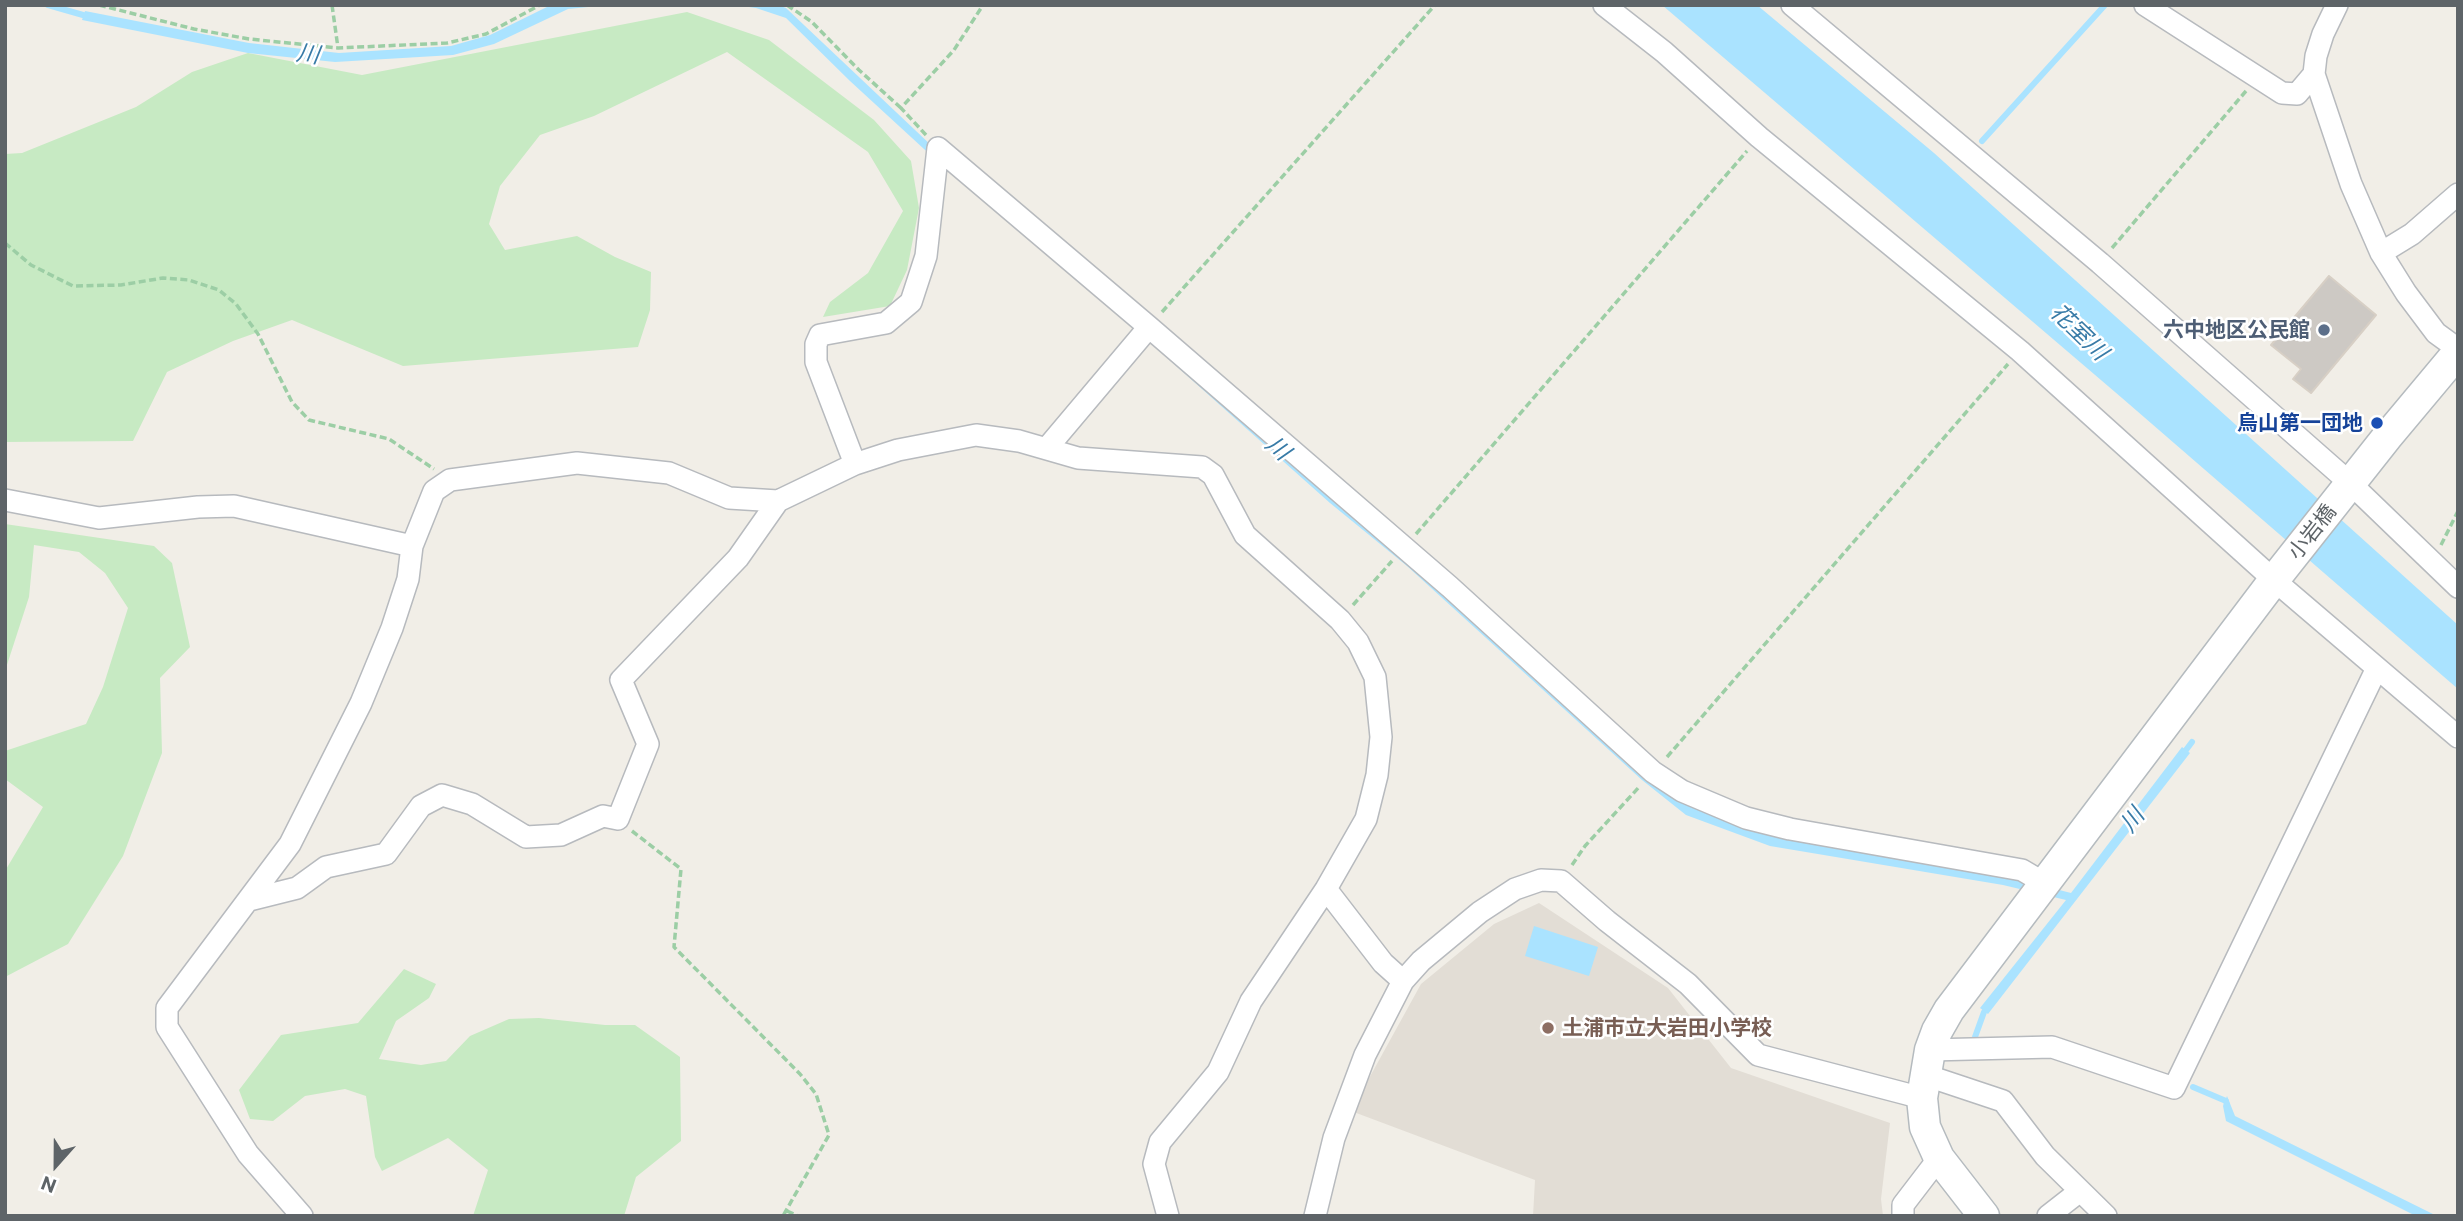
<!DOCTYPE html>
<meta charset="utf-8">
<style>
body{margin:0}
#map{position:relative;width:2463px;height:1221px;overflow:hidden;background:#f1eee7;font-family:Commissioner,sans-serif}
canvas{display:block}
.frame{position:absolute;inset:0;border:7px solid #5e6468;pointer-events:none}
.north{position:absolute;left:21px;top:1130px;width:70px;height:70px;-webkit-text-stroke:5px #fff;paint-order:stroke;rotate:201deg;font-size:19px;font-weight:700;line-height:28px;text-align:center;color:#5e6468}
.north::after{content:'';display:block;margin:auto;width:24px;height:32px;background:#5e6468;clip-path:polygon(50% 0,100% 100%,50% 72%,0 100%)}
</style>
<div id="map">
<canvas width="2463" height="1221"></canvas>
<div class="frame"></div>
<div class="north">N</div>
</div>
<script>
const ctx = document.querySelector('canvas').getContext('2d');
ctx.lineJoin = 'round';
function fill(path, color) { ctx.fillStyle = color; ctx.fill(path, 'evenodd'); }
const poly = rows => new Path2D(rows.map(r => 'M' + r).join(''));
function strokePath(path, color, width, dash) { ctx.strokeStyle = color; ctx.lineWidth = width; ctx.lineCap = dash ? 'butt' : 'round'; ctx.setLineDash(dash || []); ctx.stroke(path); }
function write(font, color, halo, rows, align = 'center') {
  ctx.font = font + ' Commissioner,"Noto Sans JP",sans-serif'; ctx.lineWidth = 5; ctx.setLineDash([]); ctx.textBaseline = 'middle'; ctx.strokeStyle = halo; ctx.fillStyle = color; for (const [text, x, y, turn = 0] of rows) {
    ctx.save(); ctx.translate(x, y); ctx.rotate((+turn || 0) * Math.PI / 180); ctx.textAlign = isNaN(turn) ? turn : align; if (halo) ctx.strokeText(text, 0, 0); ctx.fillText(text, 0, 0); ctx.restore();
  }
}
fill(poly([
 [1539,903,1668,988,1731,1068,1890,1123,1881,1199,1883,1216,1533,1216,1535,1180,1351,1111,1421,984,1494,924]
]), '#e2ddd5');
fill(poly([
 [687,12,769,40,874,120,911,161,919,208,907,270,890,306,823,317,830,302,868,273,903,211,868,152,727,52,594,116,540,135,500,186,489,224,505,250,577,236,615,257,651,272,650,310,638,347,403,366,292,320,233,341,167,372,133,441,5,442,5,154,22,153,136,107,192,72,248,53,362,75],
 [5,524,154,546,172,563,190,647,160,678,162,753,123,856,68,944,5,977,5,871,43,807,5,779,5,751,86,724,103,687,128,608,105,573,79,552,34,545,29,597,5,671],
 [404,969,436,984,429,998,396,1021,379,1059,421,1065,446,1061,470,1036,509,1019,539,1018,605,1025,635,1025,680,1057,681,1141,636,1177,624,1216,473,1216,488,1170,448,1138,382,1171,375,1157,366,1096,345,1089,305,1096,273,1121,250,1119,239,1090,281,1035,358,1023]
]), '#c7eac3');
fill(poly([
 [551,5,608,5,568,9,494,44,453,55,335,62,248,53,82,20,85,11,249,43,339,53,451,46,490,35],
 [735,5,778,5,786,8,933,147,1693,806,2005,876,2071,893,2182,747,2190,753,1988,1014,1980,1008,2066,900,2003,885,1770,846,1686,815,1642,780,1407,566,1330,503,1156,348,924,149,850,81,786,18,756,8],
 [1662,5,1757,5,1934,153,2458,625,2458,689,2122,398],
 [1534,926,1598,947,1589,976,1525,956],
 [2227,1096,2235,1116,2437,1216,2416,1216,2226,1121,2223,1106]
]), '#aae3ff');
strokePath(poly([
 [48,5,90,17],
 [1982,141,2105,5],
 [2183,754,2192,742],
 [1975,1037,1984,1012,1988,1007],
 [2193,1087,2226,1101,2227,1106]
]), '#aae3ff', 6);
const building = poly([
 [2329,276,2376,315,2311,393,2293,379,2301,369,2271,345,2329,276]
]);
fill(building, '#cdc9c4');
strokePath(building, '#d7cfc5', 2);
const street = poly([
 [1604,5,1664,52,1759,137,2020,351,2274,580,2458,737],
 [1792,5,2100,263,2350,483,2458,587],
 [2145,5,2282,93,2297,94,2314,74],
 [2337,5,2323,34,2316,56,2314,74,2351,184,2381,253,2406,293,2436,333,2458,349],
 [938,148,1149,327,1450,587,1653,772,1682,791,1746,818,1790,829,2022,870,2044,883],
 [2381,253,2412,234,2458,194],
 [1047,448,1149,327],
 [855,464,816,362,816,344,820,335,886,323,911,302,926,256,938,148],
 [5,500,99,518,198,507,234,506,412,546],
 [1326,889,1383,963,1403,981],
 [249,900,297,888,326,867,386,854,421,806,442,795,472,804,526,837,561,835,603,816,618,819,648,744,621,680,738,558,778,501,855,464,898,450,976,435,1019,441,1078,458,1202,467,1213,475,1245,535,1340,620,1358,642,1375,677,1381,737,1377,775,1366,819,1326,889,1251,1001,1218,1072,1160,1142,1154,1164,1168,1216],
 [1930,1050,2052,1047,2174,1088,2377,668],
 [1925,1075,2003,1101,2045,1156,2106,1216],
 [302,1216,248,1154,167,1027,167,1008,290,844,361,703,392,628,408,579,412,546,434,491,450,480,577,463,669,473,729,498,778,501],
 [1315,1216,1334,1138,1365,1055,1403,981,1421,961,1480,912,1515,889,1541,880,1561,881,1607,921,1688,984,1758,1055,1922,1098],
 [1903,1216,1903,1205,1939,1158],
 [2048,1216,2080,1191]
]);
const secondary = poly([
 [1984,1216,1939,1158,1925,1127,1922,1098,1930,1050,1937,1031,1949,1010,2274,580,2387,437,2458,352]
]);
strokePath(street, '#b7babe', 24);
strokePath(secondary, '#b5bbbf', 33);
strokePath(poly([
 [99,5,194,29,249,39,338,48,447,43,486,34,540,5],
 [332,5,338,48],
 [787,5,812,22,859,70,901,108],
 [926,135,901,108,954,50,983,5],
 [5,243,31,265,73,286,121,285,163,278,189,280,219,290,236,304,258,334,292,402,309,420,389,439,434,469],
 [2112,248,2246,91],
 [1162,312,1435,5],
 [1416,534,1747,151],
 [2441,545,2458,511],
 [1353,605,1392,561],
 [1667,757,2008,364],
 [632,831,681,869,674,947,800,1074,816,1094,829,1135,783,1216],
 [1572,865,1585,846,1640,786],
 [787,1211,798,1216]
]), '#9ccea5', 3.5, [7, 3.5]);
strokePath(street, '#fff', 21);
strokePath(secondary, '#fff', 30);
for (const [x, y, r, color] of [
 [2324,330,7,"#5c6f8a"],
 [2377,423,7,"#1a4fb4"],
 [1548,1028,7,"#8d6e63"]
]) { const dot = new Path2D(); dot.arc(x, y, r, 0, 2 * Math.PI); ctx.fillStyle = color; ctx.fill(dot); strokePath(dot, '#fff', 2.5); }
write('bold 21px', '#4e5e75', '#fff', [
 ["六中地区公民館",2310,330]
], 'right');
write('bold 21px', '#164399', '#fff', [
 ["烏山第一団地",2363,423]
], 'right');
write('21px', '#5e6468', '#fff', [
 ["小岩橋",2312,532,-52]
]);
write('bold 21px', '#785e54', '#fff', [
 ["土浦市立大岩田小学校",1562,1028]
], 'left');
write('italic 23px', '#387ba7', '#fff', [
 ["川",308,54,8],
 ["花室川",2079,332,44],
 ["川",1278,448,41],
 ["川",2132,820,-52]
]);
</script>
